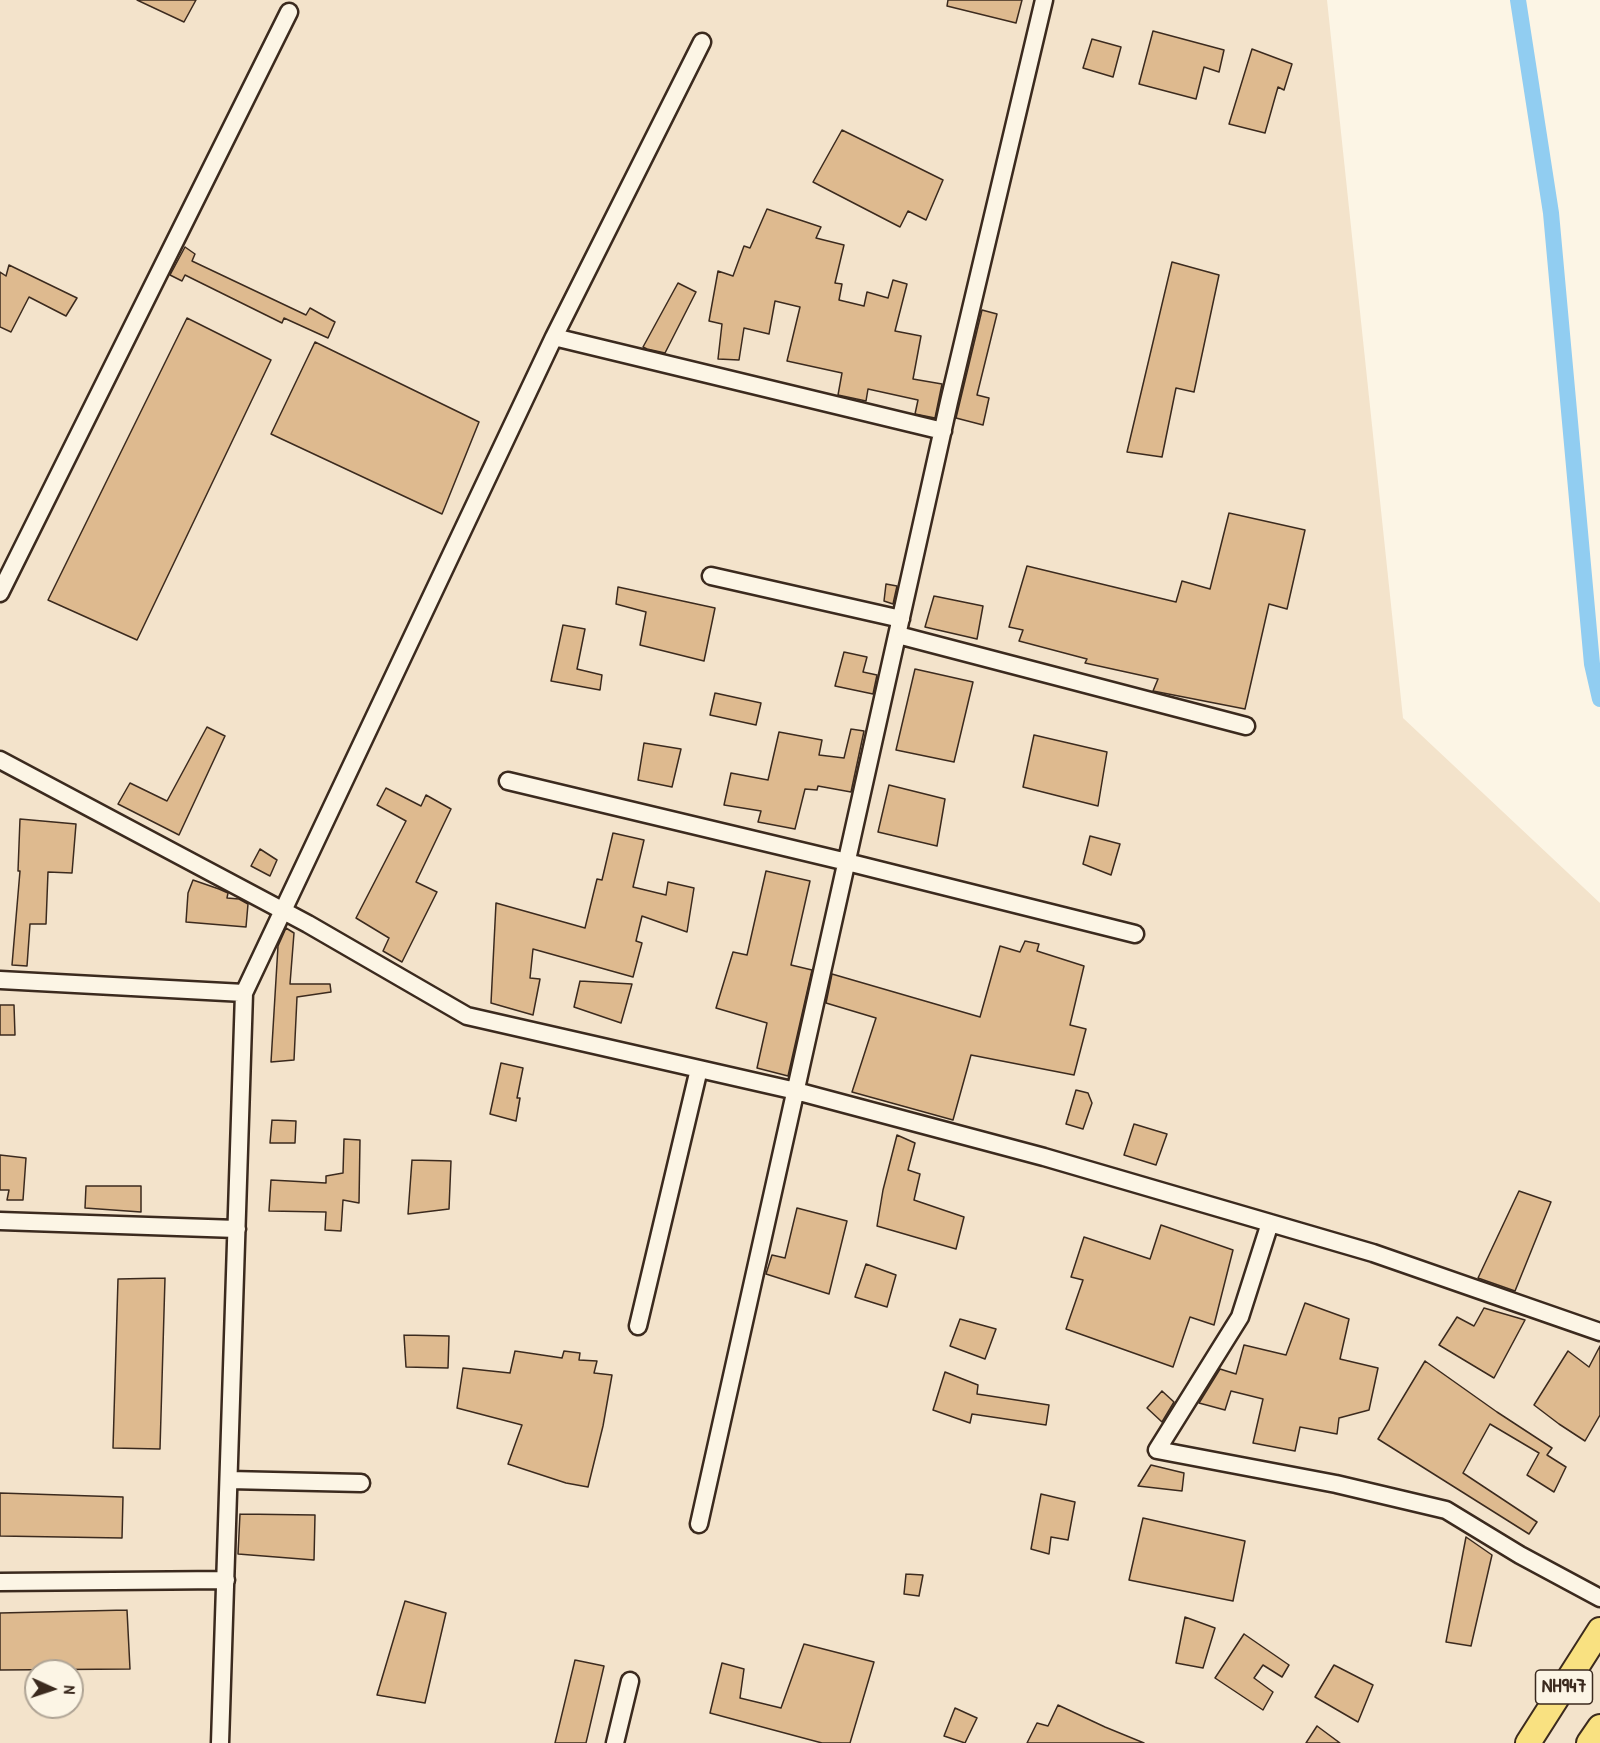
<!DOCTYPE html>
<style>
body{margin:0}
#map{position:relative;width:1600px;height:1743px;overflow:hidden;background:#fcf5e5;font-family:"Patrick Hand",sans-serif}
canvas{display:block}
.north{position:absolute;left:24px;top:1659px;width:60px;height:60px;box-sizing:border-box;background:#fcf5e5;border:2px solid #afa495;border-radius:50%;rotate:93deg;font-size:16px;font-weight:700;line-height:24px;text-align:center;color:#3b2a1e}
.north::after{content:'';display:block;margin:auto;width:21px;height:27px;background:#3b2a1e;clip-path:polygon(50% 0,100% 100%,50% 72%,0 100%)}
</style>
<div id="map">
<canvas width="1600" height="1743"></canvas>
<div class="north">N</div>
</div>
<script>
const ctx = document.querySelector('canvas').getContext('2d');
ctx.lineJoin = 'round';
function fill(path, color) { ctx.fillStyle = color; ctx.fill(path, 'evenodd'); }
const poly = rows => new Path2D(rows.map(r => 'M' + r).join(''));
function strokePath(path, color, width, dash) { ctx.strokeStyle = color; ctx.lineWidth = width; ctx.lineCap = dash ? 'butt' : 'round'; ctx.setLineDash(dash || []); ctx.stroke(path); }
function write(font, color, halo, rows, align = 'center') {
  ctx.font = font + ' "Patrick Hand",sans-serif'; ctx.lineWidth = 4.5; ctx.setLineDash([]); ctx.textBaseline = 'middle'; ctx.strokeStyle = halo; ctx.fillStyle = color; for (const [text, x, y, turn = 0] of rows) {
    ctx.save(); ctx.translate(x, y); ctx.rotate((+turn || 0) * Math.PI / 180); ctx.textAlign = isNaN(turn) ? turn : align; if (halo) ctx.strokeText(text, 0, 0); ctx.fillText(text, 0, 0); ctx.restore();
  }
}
fill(poly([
 [0,0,1327,0,1403,718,1600,903,1600,1743,0,1743],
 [36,1671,72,1671,72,1707,36,1707]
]), '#f3e3cb');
strokePath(poly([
 [1518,0,1551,213,1592,664,1600,699]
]), '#91cdf1', 16);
const building = poly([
 [137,0,196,0,184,22,137,0],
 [948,0,1022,0,1016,23,947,6,948,0],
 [1153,31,1224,50,1219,72,1204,67,1196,99,1139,84,1153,31],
 [1092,39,1121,47,1113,77,1083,68,1092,39],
 [1252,49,1292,64,1284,90,1278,87,1265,133,1229,124,1252,49],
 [842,130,943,180,926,220,908,211,900,227,813,182,842,130],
 [767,209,821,227,816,238,844,245,835,283,842,284,839,300,864,306,867,292,888,298,893,280,907,284,895,331,921,336,913,379,942,384,935,418,915,414,918,400,868,389,866,401,838,395,842,373,787,361,800,307,775,301,769,334,744,328,739,360,718,359,722,324,709,321,718,271,733,276,744,246,750,248,767,209],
 [185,247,195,254,192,261,306,315,310,308,335,322,328,338,284,318,282,323,185,275,182,281,170,275,185,247],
 [1172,262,1219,275,1194,392,1176,388,1162,457,1127,452,1172,262],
 [9,265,77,298,66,316,29,297,11,332,0,327,0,272,6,276,9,265],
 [678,283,696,292,665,353,647,349,643,347,678,283],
 [982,310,997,314,977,395,989,398,983,425,956,418,982,310],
 [187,318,271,360,137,640,48,600,187,318],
 [315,342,479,422,442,514,271,434,315,342],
 [1229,513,1305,530,1287,609,1269,604,1245,709,1153,691,1158,679,1085,663,1087,659,1019,641,1023,630,1009,627,1027,566,1176,602,1182,581,1210,589,1229,513],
 [886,584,897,586,893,604,884,601,886,584],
 [618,587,715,608,704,661,640,645,646,612,616,604,618,587],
 [934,596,983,606,977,639,925,627,934,596],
 [563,625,585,629,577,669,602,675,600,690,551,681,563,625],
 [844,652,867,657,863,672,877,675,873,694,835,686,844,652],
 [915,669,973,682,954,762,896,750,915,669],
 [715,693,761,703,756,725,710,715,715,693],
 [207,727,225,736,179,835,118,804,130,783,167,801,207,727],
 [851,729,864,731,851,792,818,786,817,790,805,789,795,829,758,822,761,811,724,805,731,773,768,780,779,732,822,740,819,755,844,758,851,729],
 [1034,735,1107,752,1098,806,1023,787,1034,735],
 [644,743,681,749,672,787,638,780,644,743],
 [889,785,945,799,937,846,878,832,889,785],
 [386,788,421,806,426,795,451,809,416,882,437,892,402,962,383,951,389,938,356,918,406,821,377,805,386,788],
 [20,819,76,824,72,873,48,872,46,924,30,924,27,966,12,965,20,871,18,871,20,819],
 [613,833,644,840,633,887,666,895,668,882,694,888,687,932,642,916,636,941,642,943,633,977,533,949,530,978,540,979,533,1015,491,1003,496,903,585,928,597,879,602,880,613,833],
 [1090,836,1120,844,1111,875,1083,864,1090,836],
 [260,849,277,860,270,876,251,866,260,849],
 [766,871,810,881,791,965,812,970,788,1076,757,1068,767,1023,716,1008,733,952,747,955,766,871],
 [193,880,219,889,228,893,227,898,239,899,248,904,246,927,186,922,188,893,193,880],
 [286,928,294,933,290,984,330,984,331,992,297,997,294,1060,271,1062,278,946,286,928],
 [1025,941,1039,944,1037,951,1084,966,1070,1025,1086,1029,1074,1075,971,1055,953,1120,852,1092,876,1018,826,1003,832,974,980,1017,1000,946,1020,952,1025,941],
 [580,981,632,984,621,1023,574,1007,580,981],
 [0,1005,14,1005,15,1035,0,1035,0,1005],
 [501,1063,523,1068,517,1098,520,1098,516,1121,490,1114,501,1063],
 [1076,1090,1088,1093,1092,1103,1083,1129,1066,1124,1076,1090],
 [272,1120,296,1121,295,1143,270,1143,272,1120],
 [1134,1124,1167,1134,1156,1165,1124,1155,1134,1124],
 [897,1135,915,1143,908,1170,920,1174,914,1200,964,1217,956,1249,877,1226,883,1190,897,1135],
 [344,1139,360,1140,359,1203,343,1200,341,1231,325,1230,326,1212,269,1211,271,1180,326,1183,326,1176,343,1173,344,1139],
 [0,1155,26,1158,23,1200,7,1200,9,1190,0,1190,0,1155],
 [412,1160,451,1161,449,1209,408,1214,412,1160],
 [86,1186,141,1186,141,1212,85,1208,86,1186],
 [1519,1191,1551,1202,1515,1291,1478,1278,1519,1191],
 [797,1208,847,1221,829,1294,766,1274,772,1255,785,1258,797,1208],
 [1161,1225,1233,1250,1214,1325,1190,1317,1173,1367,1066,1329,1083,1280,1071,1277,1084,1237,1150,1259,1161,1225],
 [866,1264,896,1275,887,1307,855,1297,866,1264],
 [165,1278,160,1449,113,1448,118,1279,165,1278],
 [1305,1303,1349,1319,1340,1359,1378,1368,1369,1410,1339,1418,1337,1434,1300,1427,1295,1451,1253,1443,1263,1399,1231,1391,1225,1410,1199,1403,1220,1369,1236,1374,1244,1345,1286,1355,1305,1303],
 [1484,1308,1525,1320,1494,1378,1439,1345,1457,1317,1474,1326,1484,1308],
 [960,1319,996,1329,985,1359,950,1346,960,1319],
 [404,1335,449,1336,448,1368,406,1367,404,1335],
 [1600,1346,1600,1415,1585,1441,1559,1424,1534,1405,1568,1351,1589,1367,1600,1346],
 [515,1351,562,1358,564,1351,580,1353,579,1360,597,1361,594,1373,612,1375,603,1426,588,1487,566,1483,508,1464,522,1425,457,1408,463,1368,510,1373,515,1351],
 [1425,1361,1497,1412,1552,1448,1547,1455,1566,1467,1554,1492,1527,1475,1539,1453,1490,1424,1463,1473,1537,1522,1529,1534,1378,1439,1425,1361],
 [945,1372,978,1385,977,1394,1049,1405,1046,1425,972,1414,970,1423,933,1410,945,1372],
 [1162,1391,1174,1402,1162,1422,1147,1408,1162,1391],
 [1151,1465,1184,1473,1182,1491,1138,1486,1151,1465],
 [0,1493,123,1497,122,1538,0,1536,0,1493],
 [1041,1494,1075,1502,1068,1540,1051,1537,1049,1554,1031,1549,1041,1494],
 [240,1514,315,1515,314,1560,238,1554,240,1514],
 [1143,1518,1245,1541,1233,1601,1129,1580,1143,1518],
 [1466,1537,1492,1555,1471,1646,1446,1642,1466,1537],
 [906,1574,923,1575,919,1596,904,1594,906,1574],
 [405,1601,446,1613,425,1703,377,1695,405,1601],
 [127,1610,130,1669,0,1670,0,1613,127,1610],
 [1185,1617,1215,1628,1203,1668,1176,1663,1185,1617],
 [1244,1634,1289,1665,1282,1677,1263,1665,1254,1678,1273,1692,1263,1710,1215,1678,1244,1634],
 [804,1644,874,1662,850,1743,822,1743,710,1713,722,1663,744,1669,740,1698,781,1708,804,1644],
 [575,1660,604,1666,586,1743,555,1743,575,1660],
 [1334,1665,1373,1685,1358,1722,1315,1697,1334,1665],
 [1058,1705,1105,1727,1144,1743,1027,1743,1037,1723,1048,1726,1058,1705],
 [955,1708,977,1718,965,1743,944,1736,955,1708],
 [1317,1726,1340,1743,1306,1743,1317,1726]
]);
fill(building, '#deba8f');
strokePath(building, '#3b2a1e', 1.5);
const minor = poly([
 [554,337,943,431],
 [711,576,901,619],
 [0,593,289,12],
 [898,635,1246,726],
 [0,760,308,924,467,1016,796,1091,1044,1157,1373,1253,1600,1332],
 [508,781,847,862,1135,934],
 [0,980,244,993,220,1743],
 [244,993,554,337,702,42],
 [0,1221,237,1229],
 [1270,1223,1240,1317,1157,1450,1336,1484,1446,1510,1520,1555,1600,1598],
 [638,1326,699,1069],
 [229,1480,361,1483],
 [699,1524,949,402,1044,0],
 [0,1582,226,1580],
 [615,1743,630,1681]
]);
const highway = poly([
 [1528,1743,1600,1630],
 [1589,1743,1600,1727]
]);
strokePath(minor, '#3b2a1e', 21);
strokePath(highway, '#3b2a1e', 28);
strokePath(minor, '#fcf5e5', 16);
strokePath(highway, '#f9e181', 24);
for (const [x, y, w] of [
 [1564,1687,57]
]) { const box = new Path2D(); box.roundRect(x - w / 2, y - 17, w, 34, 4.5); ctx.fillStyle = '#fcf5e5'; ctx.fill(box); strokePath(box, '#3b2a1e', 1.5); }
write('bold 20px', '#3b2a1e', null, [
 ["NH947",1564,1687]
]);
</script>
